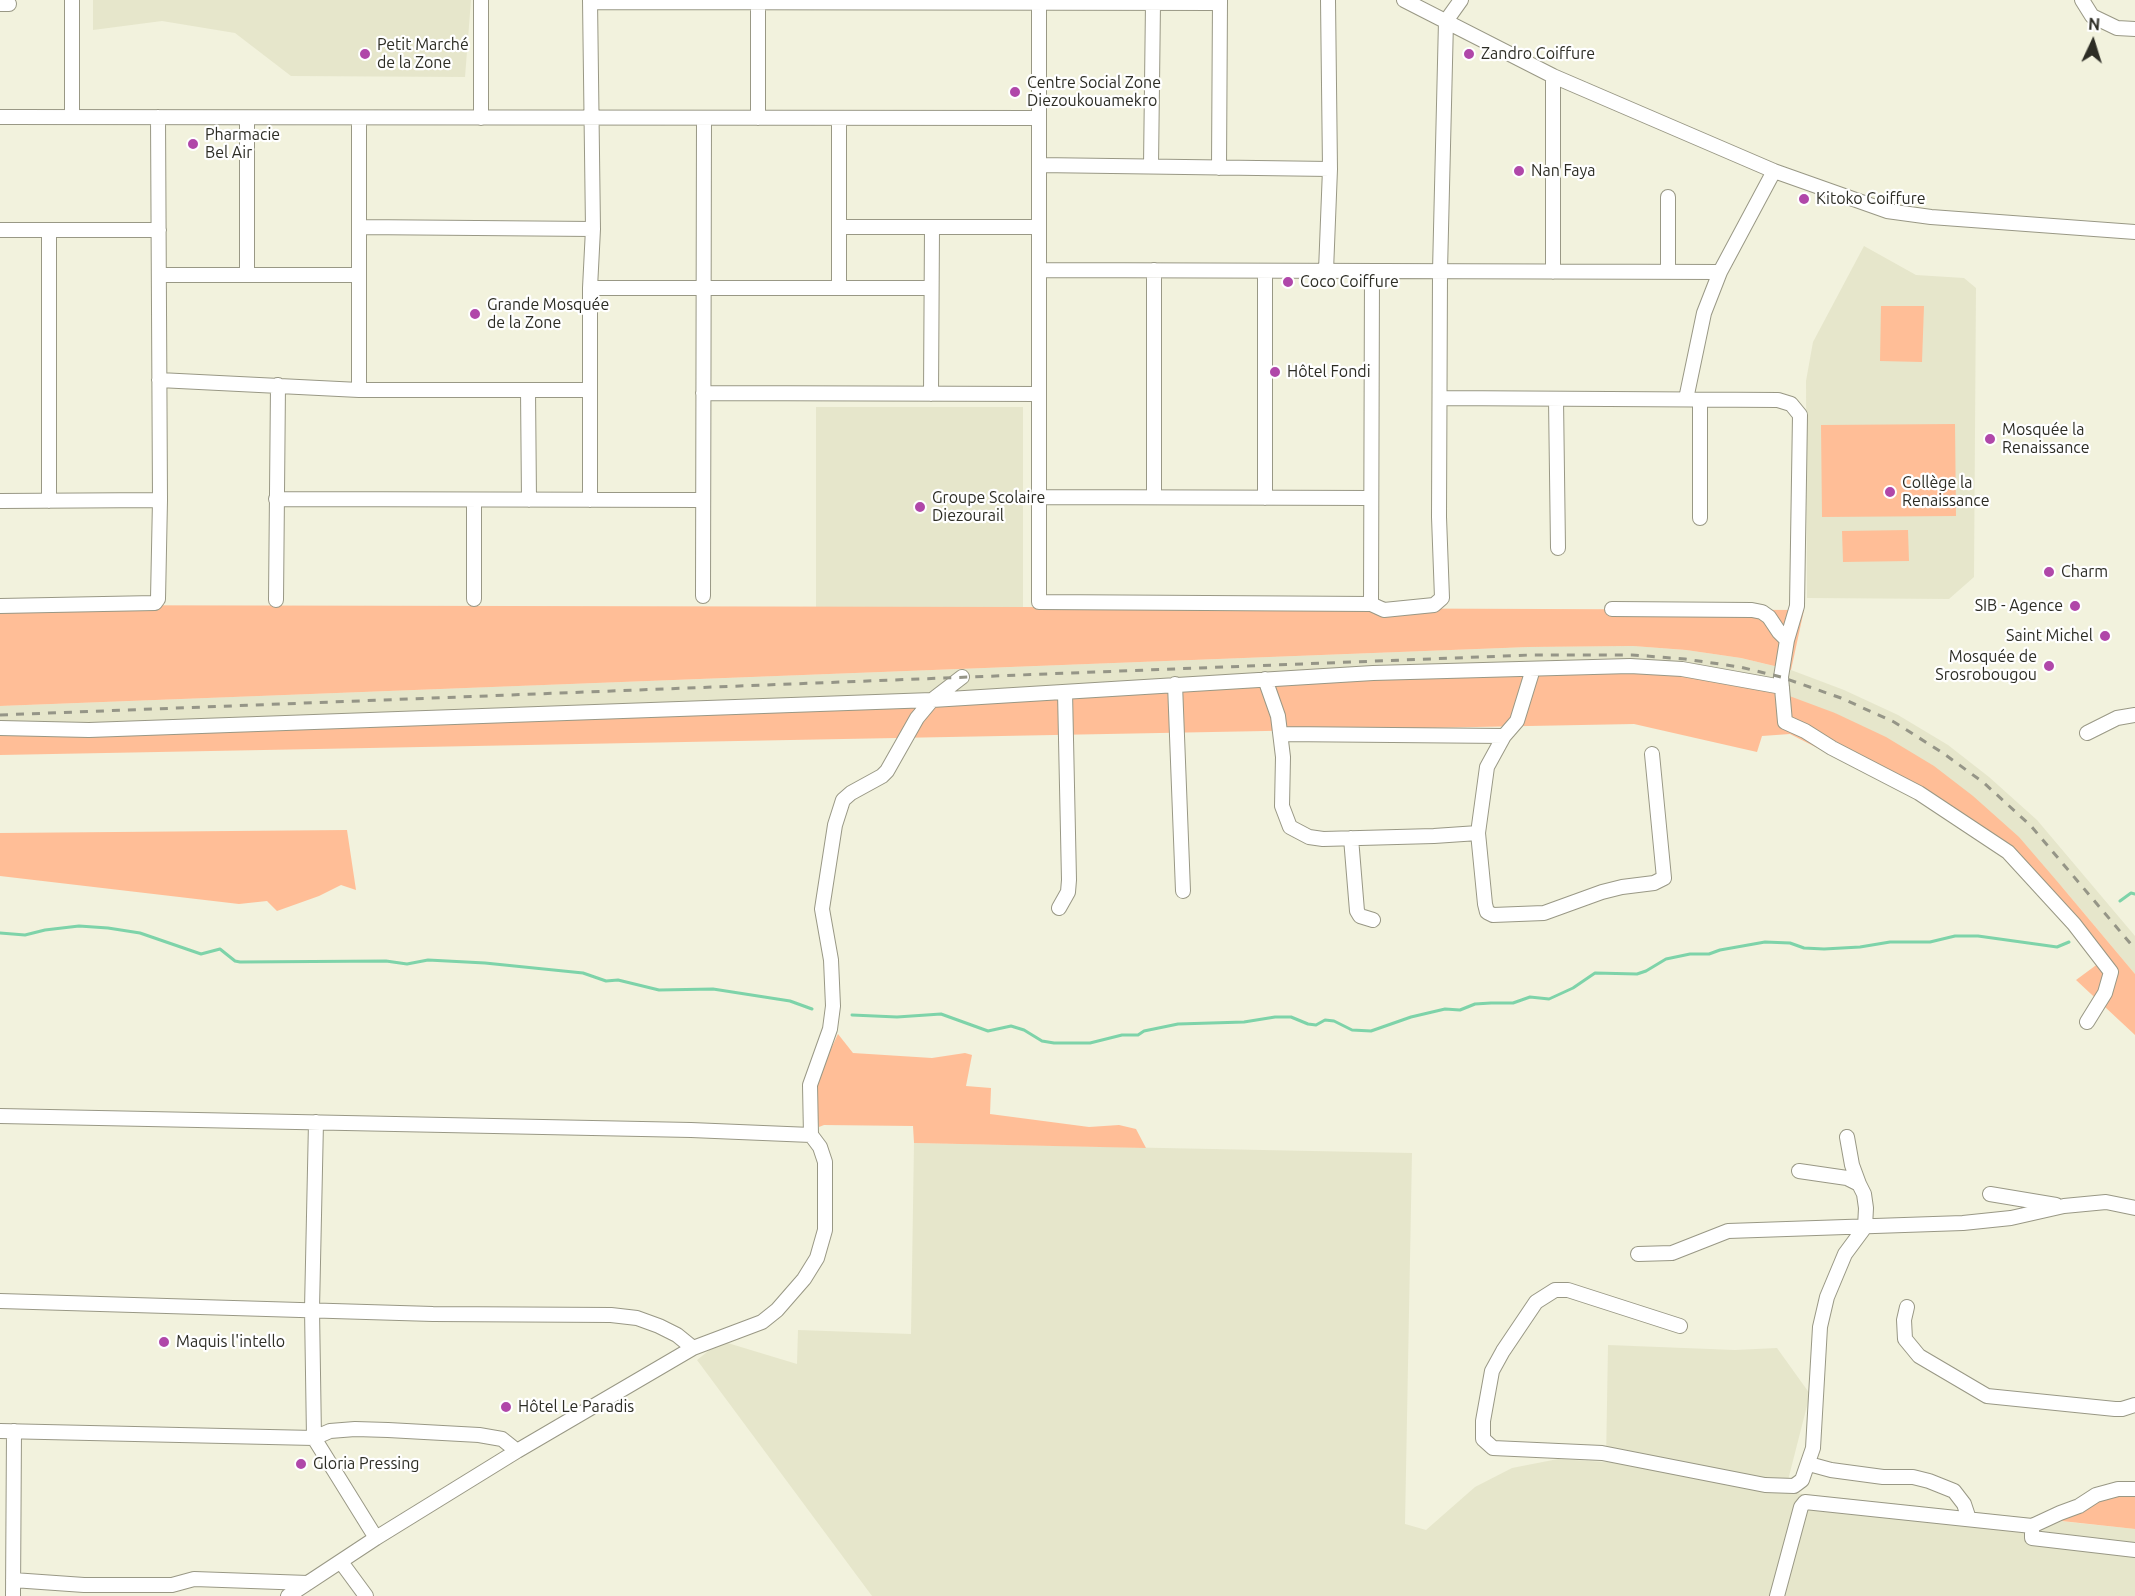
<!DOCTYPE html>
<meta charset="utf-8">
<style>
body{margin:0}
#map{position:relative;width:2135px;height:1596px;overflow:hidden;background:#f2f2dd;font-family:Ubuntu,sans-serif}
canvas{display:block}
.north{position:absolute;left:2063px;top:12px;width:60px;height:60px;-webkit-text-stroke:4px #fff;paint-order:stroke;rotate:4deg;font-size:16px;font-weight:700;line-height:24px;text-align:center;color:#2d2d25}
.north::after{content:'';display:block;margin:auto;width:21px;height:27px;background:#2d2d25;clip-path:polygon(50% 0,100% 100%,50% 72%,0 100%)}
</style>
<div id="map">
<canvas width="2135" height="1596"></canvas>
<div class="north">N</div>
</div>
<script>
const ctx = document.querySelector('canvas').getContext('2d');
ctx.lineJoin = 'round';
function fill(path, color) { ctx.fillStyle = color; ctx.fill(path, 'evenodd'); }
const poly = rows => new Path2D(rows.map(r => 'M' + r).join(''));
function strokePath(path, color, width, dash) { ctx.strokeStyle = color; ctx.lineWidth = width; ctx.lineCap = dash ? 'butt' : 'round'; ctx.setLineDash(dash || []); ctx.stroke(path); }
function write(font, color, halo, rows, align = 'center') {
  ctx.font = font + ' Ubuntu,sans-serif'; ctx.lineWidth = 4.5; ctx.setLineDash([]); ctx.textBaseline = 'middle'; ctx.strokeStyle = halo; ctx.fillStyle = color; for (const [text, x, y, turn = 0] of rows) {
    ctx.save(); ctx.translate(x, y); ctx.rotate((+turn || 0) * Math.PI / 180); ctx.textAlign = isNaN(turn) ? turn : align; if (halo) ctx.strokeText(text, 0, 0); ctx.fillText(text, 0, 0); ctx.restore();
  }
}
fill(poly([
 [93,0,471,0,465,77,291,76,235,33,162,21,93,30],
 [1864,246,1916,275,1964,278,1976,288,1974,577,1949,599,1807,598,1806,381,1813,342],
 [816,407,1023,407,1023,607,816,607],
 [1633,646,1686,650,1741,658,1791,670,1844,690,1898,715,1948,745,1989,777,2037,820,2135,936,2135,974,2062,887,1835,713,0,728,0,706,1529,647],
 [914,1143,1412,1153,1405,1524,1426,1530,1475,1487,1512,1468,1558,1459,1606,1462,1608,1345,1735,1350,1777,1348,1810,1394,1785,1492,2135,1529,2135,1596,872,1596,697,1360,721,1341,797,1364,798,1330,911,1334]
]), '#e6e6cb');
fill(poly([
 [1881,306,1924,306,1922,362,1880,361],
 [1955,424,1956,516,1822,517,1821,425],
 [1908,530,1909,561,1843,562,1842,531],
 [0,605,1023,607,1804,610,1791,670,1741,658,1686,650,1633,646,1529,647,0,706],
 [1530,671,1632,671,1684,675,1784,694,1835,713,1886,737,1934,766,1973,796,2019,837,2062,887,2135,974,2135,1035,2076,980,2099,963,2001,849,1937,809,1790,734,1762,736,1757,752,1634,724,0,755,0,728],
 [347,830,356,890,341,885,319,896,277,911,267,901,239,904,0,876,0,833],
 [838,1034,853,1053,932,1058,965,1053,972,1055,966,1086,991,1088,990,1114,1089,1127,1119,1125,1136,1129,1146,1148,914,1143,913,1126,824,1125,819,1127,814,1085],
 [2135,1492,2135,1529,2034,1518]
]), '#ffbe97');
strokePath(poly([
 [2120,901,2131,893,2135,894],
 [0,933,25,935,45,930,79,926,108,928,140,933,201,954,220,949,235,961,240,962,386,961,407,964,428,960,485,963,583,973,606,981,618,980,659,990,713,989,790,1001,812,1009],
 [852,1015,897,1017,941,1014,988,1031,1011,1026,1024,1030,1042,1041,1054,1043,1090,1043,1122,1035,1138,1035,1144,1031,1178,1024,1244,1022,1275,1017,1291,1017,1308,1024,1316,1025,1325,1020,1334,1021,1352,1030,1371,1031,1411,1017,1445,1009,1460,1010,1475,1004,1491,1003,1513,1003,1530,997,1549,999,1573,988,1595,973,1637,974,1646,971,1666,959,1690,954,1709,954,1720,950,1765,942,1790,943,1804,948,1824,949,1860,947,1890,942,1930,942,1955,936,1978,936,2057,947,2069,942]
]), '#7ed3a9', 3);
const minor = poly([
 [72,0,72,117],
 [1039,0,1039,602,1371,604,1384,610,1434,605,1442,598,1439,517,1440,271,1446,21,1461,0],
 [1404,0,1553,76,1774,171,1887,211,1931,217,2135,232],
 [2082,0,2092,16,2117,28,2135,29],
 [590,2,1220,3],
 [0,4,9,4],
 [0,117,1039,118],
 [481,118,481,0],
 [758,118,758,0],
 [1039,165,1330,169],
 [1151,166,1153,3],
 [1219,168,1220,0],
 [1668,197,1668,272],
 [359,227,593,229],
 [839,227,1039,227],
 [0,230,159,230],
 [49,230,49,501],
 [1039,270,1720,272],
 [1326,271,1330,169,1328,0],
 [1553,272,1553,76],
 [159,275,359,275],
 [247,275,247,118],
 [590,288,931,288],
 [839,288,839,118],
 [159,380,359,390,590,390],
 [359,390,359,118],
 [528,390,529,500],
 [703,393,1039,394],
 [931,394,932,227],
 [1440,398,1778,400,1791,404,1800,415,1797,606,1787,640,1781,677,1785,722,1805,731,1832,748,1919,793,2008,852,2074,924,2111,972,2105,993,2087,1022],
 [1556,399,1558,548],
 [1686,399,1704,313,1720,272,1774,171],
 [1700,400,1700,518],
 [1039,497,1371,498],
 [1154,497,1154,270],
 [1265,498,1265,271],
 [276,499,703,500],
 [590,500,590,288,593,229,590,0],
 [0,501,160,500],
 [703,596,704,118],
 [474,599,474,500],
 [276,600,278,385],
 [1371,604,1372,271],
 [0,606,155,603,158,599,160,500,158,117],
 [1612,609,1752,610,1762,612,1769,617,1779,632,1787,640],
 [1533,669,1517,721,1504,736,1487,767,1478,833,1485,904,1487,912,1493,915,1544,913,1602,892,1622,887,1654,883,1664,878,1652,754],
 [1265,679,1278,716,1283,757,1282,806,1290,827,1309,837,1323,839,1434,836,1478,833],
 [1175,684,1183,891],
 [0,728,89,730,932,700,1373,673,1630,666,1682,669,1782,687],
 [2087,733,2117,718,2135,715],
 [1281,734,1504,736],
 [1351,838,1357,911,1360,916,1373,920],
 [1059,908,1068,892,1069,880,1065,692],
 [0,1116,691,1130,811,1135],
 [316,1122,312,1309,314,1438,376,1538],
 [1847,1137,1852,1165,1859,1184],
 [1990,1194,2056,1205],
 [1638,1254,1672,1253,1728,1231,1963,1223,2011,1218,2064,1206,2106,1202,2135,1208],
 [0,1301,433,1314,611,1315,637,1318,659,1326,677,1335,693,1348],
 [1907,1307,1904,1320,1905,1339,1919,1356,1987,1396,2115,1409,2122,1409,2135,1405],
 [1680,1326,1568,1290,1555,1290,1536,1302,1503,1351,1492,1371,1483,1421,1483,1439,1493,1448,1602,1453,1765,1485,1794,1486,1802,1480,1813,1448,1820,1327,1827,1297,1845,1254,1865,1227,1866,1208,1864,1194,1859,1184,1847,1178,1799,1171],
 [0,1431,314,1438,330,1431,355,1429,388,1430,479,1435,502,1439,517,1451],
 [1809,1464,1831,1470,1883,1477,1913,1477,1929,1481,1954,1491,1964,1504,1969,1519],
 [2032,1526,2032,1538,2135,1550],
 [341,1562,366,1596],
 [13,1580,84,1585,172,1585,194,1579,308,1583],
 [13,1596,14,1431],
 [288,1596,376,1538,517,1451,693,1348,762,1322,777,1310,804,1279,817,1258,825,1230,825,1162,820,1147,811,1135,810,1085,830,1029,833,1006,831,960,822,909,835,825,843,800,851,793,882,776,887,771,917,718,932,700,962,677],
 [1777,1596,1801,1507,1805,1502,2032,1526,2060,1513,2079,1506,2096,1495,2118,1489,2135,1489]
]);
strokePath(minor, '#999885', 16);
strokePath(minor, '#fff', 14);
strokePath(poly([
 [0,715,1530,655,1632,655,1685,659,1740,667,1781,677,1841,698,1894,722,1943,753,1984,783,2031,826,2135,949]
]), '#959587', 3, [8, 8]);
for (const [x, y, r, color] of [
 [365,54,6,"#b047a9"],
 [1469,54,6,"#b047a9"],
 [1015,92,6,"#b047a9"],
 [193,144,6,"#b047a9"],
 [1519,171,6,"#b047a9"],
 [1804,199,6,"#b047a9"],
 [1288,282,6,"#b047a9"],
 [475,314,6,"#b047a9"],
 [1275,372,6,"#b047a9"],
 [1990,439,6,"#b047a9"],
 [1890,492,6,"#b047a9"],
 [920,507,6,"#b047a9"],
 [2049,572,6,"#b047a9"],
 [2075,606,6,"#b047a9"],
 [2105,636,6,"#b047a9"],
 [2049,666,6,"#b047a9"],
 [164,1342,6,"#b047a9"],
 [506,1407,6,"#b047a9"],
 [301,1464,6,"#b047a9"]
]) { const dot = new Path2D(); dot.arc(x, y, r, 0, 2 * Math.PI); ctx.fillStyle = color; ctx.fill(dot); strokePath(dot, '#fff', 2); }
write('16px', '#2d2d25', '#fff', [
 ["Petit Marché",377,45],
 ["de la Zone",377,63],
 ["Zandro Coiffure",1481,54],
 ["Centre Social Zone",1027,83],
 ["Diezoukouamekro",1027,101],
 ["Pharmacie",205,135],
 ["Bel Air",205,153],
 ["Nan Faya",1531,171],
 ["Kitoko Coiffure",1816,199],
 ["Coco Coiffure",1300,282],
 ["Grande Mosquée",487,305],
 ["de la Zone",487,323],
 ["Hôtel Fondi",1287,372],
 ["Mosquée la",2002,430],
 ["Renaissance",2002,448],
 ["Collège la",1902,483],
 ["Renaissance",1902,501],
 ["Groupe Scolaire",932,498],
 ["Diezourail",932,516],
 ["Charm",2061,572],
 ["SIB - Agence",2063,606,"right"],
 ["Saint Michel",2093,636,"right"],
 ["Mosquée de",2037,657,"right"],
 ["Srosrobougou",2037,675,"right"],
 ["Maquis l'intello",176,1342],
 ["Hôtel Le Paradis",518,1407],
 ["Gloria Pressing",313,1464]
], 'left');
</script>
